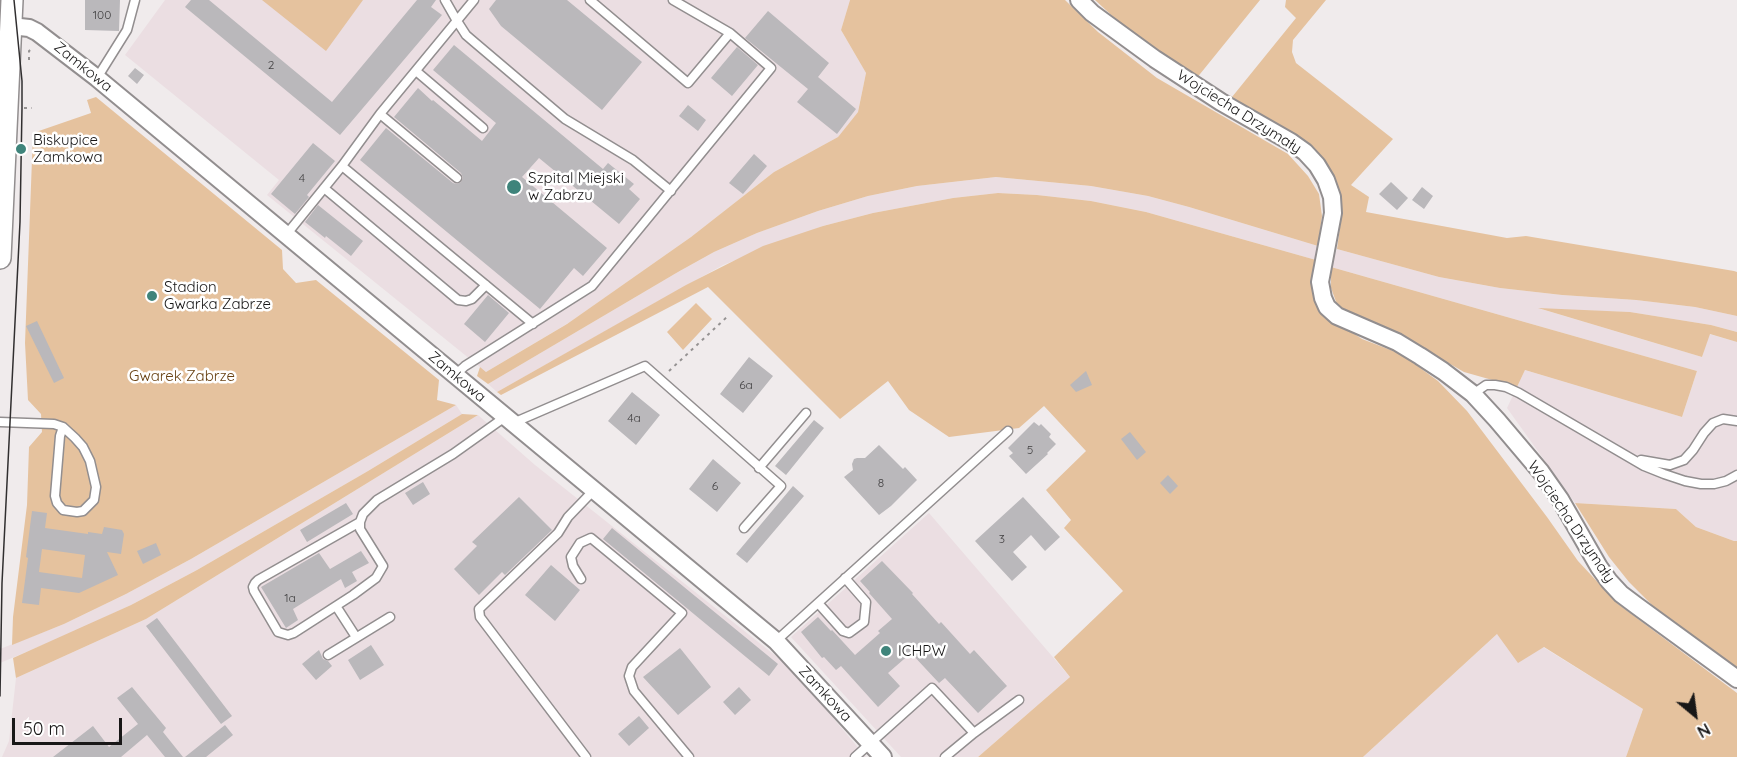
<!DOCTYPE html>
<meta charset="utf-8">
<style>
body{margin:0}
#map{position:relative;width:1737px;height:757px;overflow:hidden;background:#f0ebec;font-family:Quicksand,sans-serif}
canvas{display:block}
.north{position:absolute;left:1665px;top:685px;width:60px;height:60px;-webkit-text-stroke:4px #fff;paint-order:stroke;rotate:151deg;font-size:16px;font-weight:700;line-height:24px;text-align:center;color:#181717}
.north::after{content:'';display:block;margin:auto;width:21px;height:27px;background:#181717;clip-path:polygon(50% 0,100% 100%,50% 72%,0 100%)}
.scale{position:absolute;left:12px;top:718px;width:110px;height:27px;box-sizing:border-box;border:3px solid #181717;border-top:0;padding-left:8px;font-size:18px;line-height:21px;white-space:nowrap;color:#181717;-webkit-text-stroke:4px #fff;paint-order:stroke}
</style>
<div id="map">
<canvas width="1737" height="757"></canvas>
<div class="north">N</div>
<div class="scale">50 m</div>
</div>
<script>
const ctx = document.querySelector('canvas').getContext('2d');
ctx.lineJoin = 'round';
function fill(path, color) { ctx.fillStyle = color; ctx.fill(path, 'evenodd'); }
const poly = rows => new Path2D(rows.map(r => 'M' + r).join(''));
function strokePath(path, color, width, dash) { ctx.strokeStyle = color; ctx.lineWidth = width; ctx.lineCap = dash ? 'butt' : 'round'; ctx.setLineDash(dash || []); ctx.stroke(path); }
function write(font, color, halo, rows, align = 'center') {
  ctx.font = font + ' Quicksand,sans-serif'; ctx.lineWidth = 5; ctx.setLineDash([]); ctx.textBaseline = 'middle'; ctx.strokeStyle = halo; ctx.fillStyle = color; for (const [text, x, y, turn = 0] of rows) {
    ctx.save(); ctx.translate(x, y); ctx.rotate((+turn || 0) * Math.PI / 180); ctx.textAlign = isNaN(turn) ? turn : align; if (halo) ctx.strokeText(text, 0, 0); ctx.fillText(text, 0, 0); ctx.restore();
  }
}
fill(poly([
 [165,0,850,0,841,30,866,73,858,112,838,137,774,172,691,237,570,322,486,372,267,195,279,180,125,55],
 [996,177,1091,186,1148,196,1189,207,1318,246,1316,260,1146,212,1091,201,1037,195,998,193,953,198,873,213,823,226,723,265,497,392,488,384,678,272,714,252,757,233,818,211,868,196,917,186],
 [1337,249,1439,277,1500,288,1562,295,1636,300,1695,307,1737,316,1737,332,1711,325,1630,312,1541,309,1702,357,1709,334,1737,342,1737,541,1734,541,1696,527,1676,509,1575,503,1507,408,1525,370,1682,417,1697,371,1331,267],
 [456,405,462,414,368,471,197,570,131,605,69,634,0,663,0,649,64,624,126,594,191,559],
 [478,415,535,465,791,668,866,757,2,757,9,741,16,678,146,619],
 [929,513,1070,677,978,757,901,757,791,637],
 [1497,634,1543,647,1643,709,1626,757,1363,757]
]), '#ebdee2');
fill(poly([
 [262,0,363,0,326,51],
 [850,0,1065,0,1098,32,1157,78,1288,154,1308,176,1319,194,1322,216,1318,246,1189,207,1148,196,1091,186,996,177,917,186,868,196,818,211,757,233,714,252,678,272,488,384,477,376,480,367,486,372,567,324,691,237,774,172,838,137,858,112,866,73,841,30],
 [1095,0,1260,0,1196,79,1120,23],
 [1286,0,1326,0,1293,40,1292,52,1296,63,1393,139,1351,185,1369,197,1366,212,1507,238,1526,236,1734,271,1737,272,1737,316,1695,307,1636,300,1562,295,1500,288,1439,277,1337,249,1342,213,1333,177,1315,150,1232,97,1296,18,1285,7],
 [96,97,282,250,283,269,296,283,316,280,439,380,437,400,456,405,191,559,126,594,64,624,12,645,13,617,27,505,29,447,42,432,41,414,28,400,25,343,33,133,91,113,87,100],
 [998,193,1037,195,1091,201,1146,212,1316,260,1314,298,1323,313,1362,339,1401,354,1438,381,1467,411,1547,517,1578,561,1618,604,1737,693,1737,757,1626,757,1643,709,1544,647,1518,663,1497,634,1363,757,978,757,1070,677,1054,657,1123,591,1064,528,1071,520,1046,490,1086,451,1044,406,1019,428,949,437,909,410,888,381,840,419,708,287,501,395,497,392,686,285,763,246,823,226,873,213,953,198],
 [1331,267,1697,371,1682,417,1525,370,1517,387,1464,372,1398,334,1338,307,1331,288],
 [696,303,712,319,683,350,667,332],
 [1538,308,1630,312,1711,325,1737,332,1737,342,1710,334,1702,357],
 [462,414,478,415,146,619,16,678,13,658,131,605,197,570,368,471],
 [1575,503,1676,509,1696,527,1734,541,1737,541,1737,668,1658,611,1629,582,1609,557]
]), '#e5c29e');
fill(poly([
 [85,0,120,0,119,31,85,30],
 [191,0,209,0,332,102,417,0,436,0,431,7,442,15,340,135,185,7],
 [496,0,567,0,642,62,602,110,501,26,489,9],
 [768,11,829,63,818,77,856,109,837,134,797,102,808,89,745,38],
 [454,45,603,169,608,163,634,184,629,189,640,199,619,224,539,158,522,177,607,248,583,276,574,268,540,309,360,160,386,128,453,183,457,184,461,182,463,178,461,173,394,117,418,88,432,101,433,100,482,141,496,123,433,70],
 [737,47,758,65,732,96,711,78],
 [135,68,144,75,137,84,128,76],
 [688,105,706,120,698,131,679,116],
 [313,143,335,161,307,195,309,197,295,214,271,194],
 [754,154,767,166,743,194,729,183],
 [1391,182,1408,198,1397,210,1379,194],
 [1422,187,1433,196,1424,209,1412,200],
 [318,205,363,241,351,256,326,236,325,238,305,222],
 [488,295,509,313,485,342,464,324],
 [37,321,64,378,54,383,26,326],
 [749,357,773,376,743,413,720,394],
 [1086,371,1092,385,1076,392,1070,385],
 [632,392,660,415,636,445,608,421],
 [814,420,824,428,786,475,775,466],
 [1034,422,1039,426,1041,424,1051,434,1049,437,1056,444,1047,453,1048,454,1026,474,1009,456,1013,453,1008,448],
 [1130,432,1146,452,1137,460,1121,439],
 [879,445,903,469,905,467,917,480,891,506,879,515,844,477,853,470,852,464,854,459,857,458,865,458],
 [713,459,741,483,717,512,689,489],
 [1168,475,1178,486,1170,494,1160,483],
 [423,482,430,494,413,505,405,493],
 [793,486,804,496,747,563,736,554],
 [519,497,552,530,505,575,502,572,479,595,454,569,477,546,472,542],
 [1023,497,1060,537,1045,551,1031,535,1013,552,1027,567,1012,581,975,541],
 [346,503,353,514,307,542,300,530],
 [32,511,47,513,45,528,88,534,88,532,102,534,104,527,122,530,124,534,121,554,107,552,118,575,79,593,41,588,39,605,22,603,28,558,26,557],
 [42,549,85,555,82,578,39,572],
 [612,528,778,664,769,676,603,539],
 [156,543,161,555,143,564,137,551],
 [361,551,369,563,352,572,357,581,345,588,341,579,293,609,298,620,286,628,261,587,319,553,330,569],
 [882,561,913,593,912,594,939,624,941,622,970,654,974,650,1007,686,978,713,945,678,939,683,911,653,888,673,900,686,878,707,841,666,836,670,824,657,822,658,801,632,818,617,831,631,832,630,855,655,880,633,878,631,892,619,869,593,870,592,860,581],
 [551,565,580,590,555,621,525,595],
 [157,618,232,716,221,724,146,626],
 [371,645,384,665,360,680,348,660],
 [680,648,711,687,678,715,643,677],
 [319,650,323,659,328,661,332,666,316,680,302,664],
 [132,687,166,728,163,732,183,757,165,757,147,735,121,757,53,757,93,726,109,747,138,724,117,698],
 [739,687,751,700,735,715,723,702],
 [639,716,649,728,629,746,618,734],
 [225,725,233,735,206,757,185,757]
]), '#bab8bb');
const service = poly([
 [445,0,457,21,466,35,473,41,565,119,633,160,671,191],
 [590,0,688,83,730,33],
 [416,71,483,128],
 [97,78,127,30,135,0],
 [380,114,457,178],
 [342,166,533,324],
 [324,188,458,300,466,301,472,299,486,285],
 [286,235,342,166,380,114,474,0],
 [455,375,465,366,592,286,771,68,730,33,673,0],
 [1473,394,1486,385,1495,385,1506,387,1519,393,1644,466,1664,474,1685,481,1701,484,1714,484,1726,481,1737,475],
 [0,422,54,424,63,427,75,438,83,447,90,461,96,487,94,500,83,511,77,512,63,510,57,503,55,496,60,436,63,427],
 [513,423,645,366,781,486,744,528],
 [1641,460,1670,465,1684,460,1693,450,1704,433,1713,423,1723,419,1737,421],
 [759,468,806,413],
 [360,522,258,580,255,583,253,587,254,591,278,632,288,635,294,633,353,595,376,578,383,566,360,529,360,522,363,514,377,500,453,454,505,417],
 [581,579,573,566,571,557,580,543,591,538,682,613,632,667,629,676,634,691,689,757],
 [818,603,843,631,849,633,864,622,866,602,845,578],
 [336,606,356,637],
 [776,641,1008,431],
 [328,655,390,617],
 [974,733,1019,700],
 [586,757,480,617,479,609,558,533,568,517,594,490],
 [855,757,932,688,974,733,945,757]
]);
const minor = poly([
 [1079,0,1092,13,1155,59,1221,102,1291,142,1305,152,1317,165,1326,180,1332,197,1333,213,1320,282,1323,298,1327,307,1337,316,1397,342,1420,356,1443,371,1473,394,1497,420,1541,472,1560,499,1599,567,1609,581,1621,594,1637,606,1737,679],
 [11,26,29,28,37,32,97,78,776,641,883,757]
]);
const tertiary = poly([
 [0,258,12,0]
]);
strokePath(service, '#928e8f', 11);
strokePath(minor, '#928e8f', 20);
strokePath(tertiary, '#928e8f', 24);
strokePath(poly([
 [29,60,29,51,33,48],
 [24,108,32,108],
 [669,371,728,316]
]), '#959292', 2, [3, 4.5]);
strokePath(service, '#fff', 8);
strokePath(minor, '#fff', 16);
strokePath(tertiary, '#fff', 21);
strokePath(poly([
 [0,696,2,583,20,222,22,108,22,81,14,0]
]), '#312f30', 1.5);
for (const [x, y, r, color] of [
 [21,149,6,"#3f847b"],
 [514,187,8,"#3f847b"],
 [152,296,6,"#3f847b"],
 [886,651,6,"#3f847b"]
]) { const dot = new Path2D(); dot.arc(x, y, r, 0, 2 * Math.PI); ctx.fillStyle = color; ctx.fill(dot); strokePath(dot, '#fff', 2); }
write('12px', '#403f40', null, [
 ["100",102,15],
 ["2",271,65],
 ["4",302,178],
 ["6a",746,385],
 ["4a",634,418],
 ["5",1030,450],
 ["8",881,483],
 ["6",715,486],
 ["3",1002,539],
 ["1a",290,598]
]);
write('15px', '#181717', '#fff', [
 ["Zamkowa",83,67,39],
 ["Wojciecha Drzymały",1239,112,32],
 ["Zamkowa",457,377,40],
 ["Wojciecha Drzymały",1571,522,56],
 ["Zamkowa",825,694,47]
]);
write('15px', '#181717', '#fff', [
 ["Biskupice",33,140],
 ["Zamkowa",33,157],
 ["Szpital Miejski",528,178],
 ["w Zabrzu",528,195],
 ["Stadion",164,287],
 ["Gwarka Zabrze",164,304],
 ["ICHPW",898,651]
], 'left');
write('15px', '#694214', '#fff', [
 ["Gwarek Zabrze",182,376]
]);
</script>
